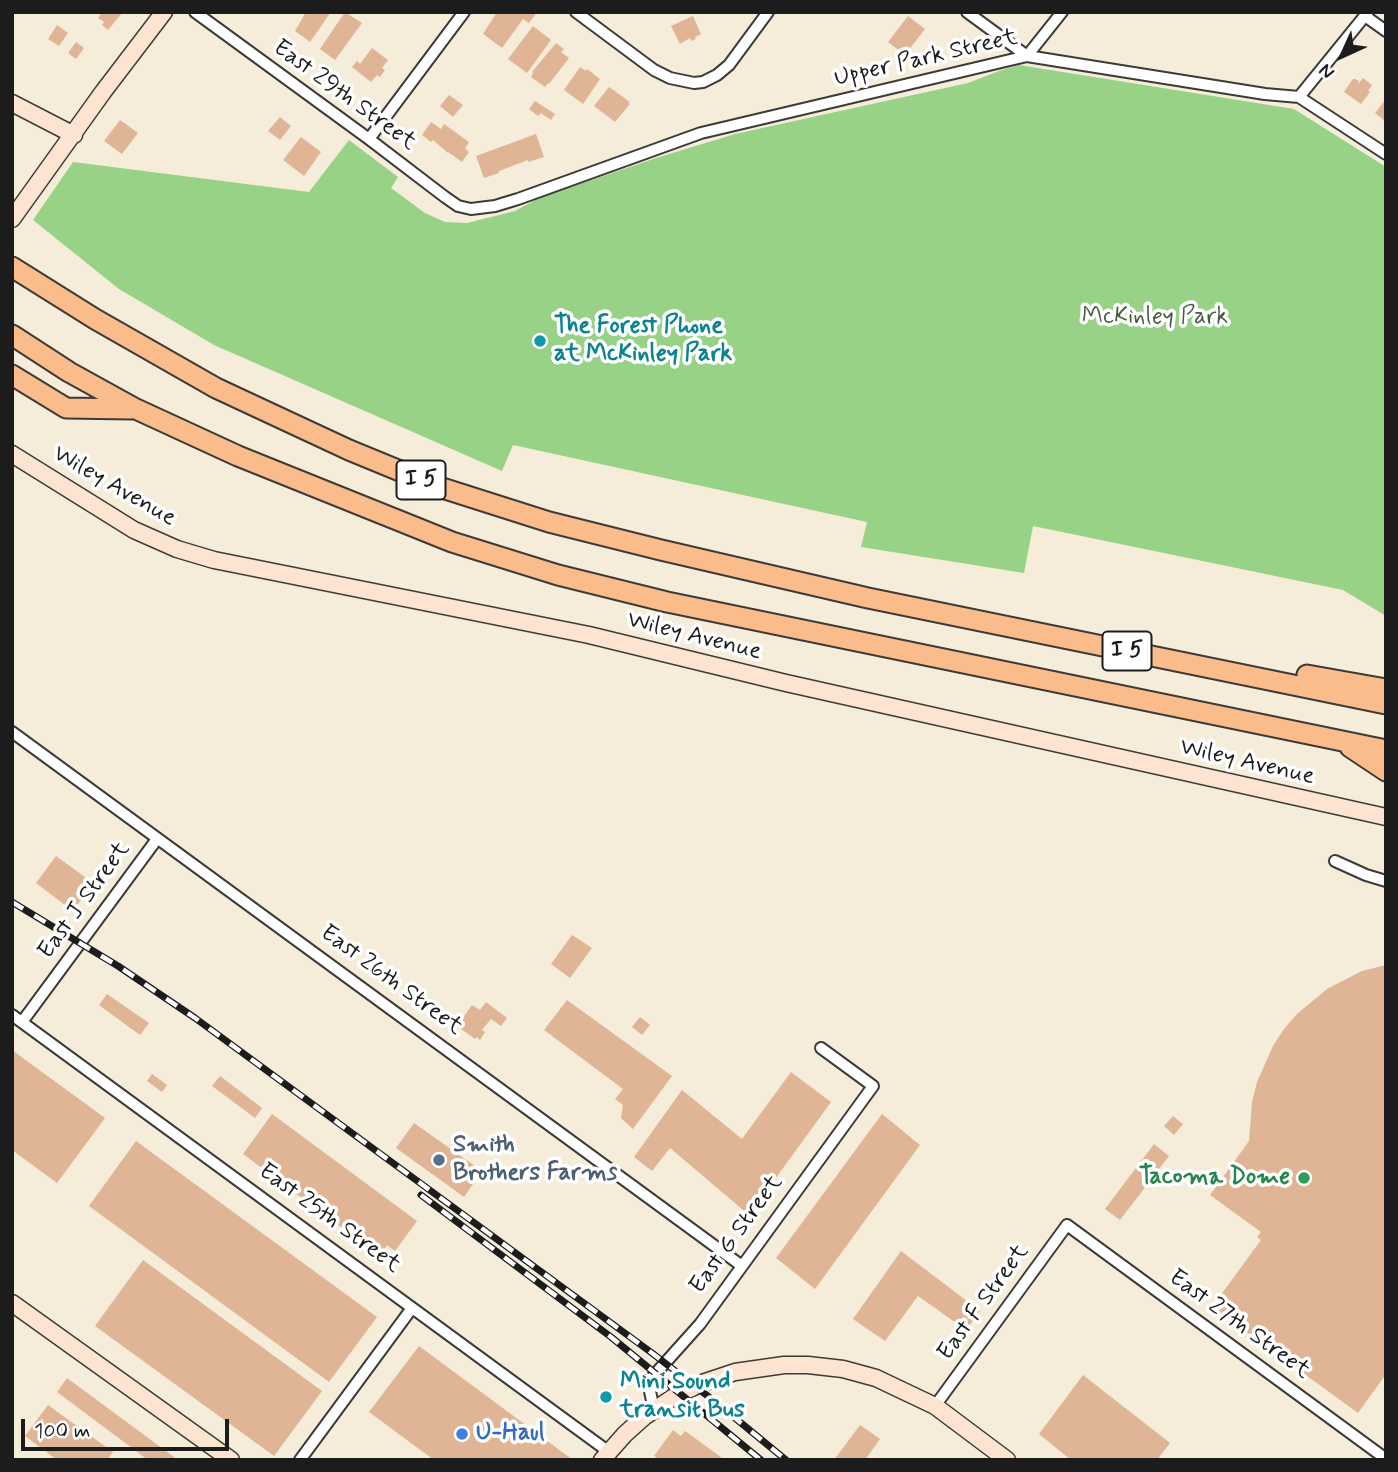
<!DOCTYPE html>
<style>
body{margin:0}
#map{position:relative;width:1398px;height:1472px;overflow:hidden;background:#f5ecd9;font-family:Mynerve,sans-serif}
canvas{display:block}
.frame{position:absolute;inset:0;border:14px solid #1c1c1c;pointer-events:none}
.north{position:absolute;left:1307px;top:21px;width:70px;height:70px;-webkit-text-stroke:5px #fff;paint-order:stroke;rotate:225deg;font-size:19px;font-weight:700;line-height:28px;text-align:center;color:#1c1c1c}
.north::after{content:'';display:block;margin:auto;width:24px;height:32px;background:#1c1c1c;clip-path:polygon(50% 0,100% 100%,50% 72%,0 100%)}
.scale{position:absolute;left:21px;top:1419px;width:208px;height:32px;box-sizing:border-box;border:4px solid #1c1c1c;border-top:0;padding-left:9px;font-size:21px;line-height:24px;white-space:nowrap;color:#1c1c1c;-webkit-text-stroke:5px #fff;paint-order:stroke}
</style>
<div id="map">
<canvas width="1398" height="1472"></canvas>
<div class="frame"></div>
<div class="north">N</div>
<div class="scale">100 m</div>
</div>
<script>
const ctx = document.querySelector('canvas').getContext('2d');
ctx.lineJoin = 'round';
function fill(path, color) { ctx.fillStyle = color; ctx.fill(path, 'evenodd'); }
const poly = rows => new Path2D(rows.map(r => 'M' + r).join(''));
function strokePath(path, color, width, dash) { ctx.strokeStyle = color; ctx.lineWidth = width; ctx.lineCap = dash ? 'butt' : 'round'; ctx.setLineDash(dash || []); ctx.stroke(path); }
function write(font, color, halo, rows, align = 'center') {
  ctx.font = font + ' Mynerve,sans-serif'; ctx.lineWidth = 7; ctx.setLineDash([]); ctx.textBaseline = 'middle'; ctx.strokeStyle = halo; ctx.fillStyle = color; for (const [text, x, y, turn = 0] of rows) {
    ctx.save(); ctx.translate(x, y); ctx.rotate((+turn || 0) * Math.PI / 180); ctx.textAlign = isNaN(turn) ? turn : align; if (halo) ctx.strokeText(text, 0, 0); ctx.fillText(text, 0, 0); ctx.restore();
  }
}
fill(poly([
 [1019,65,1294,109,1386,167,1386,616,1343,590,1033,526,1024,573,861,547,867,522,513,445,502,471,214,345,119,289,33,220,73,162,309,192,349,140,398,177,391,188,425,213,445,222,467,223,515,211,539,198,656,158,735,134,968,83,999,71]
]), '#97d286');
fill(poly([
 [102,12,123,12,108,30,102,25,104,22,98,18],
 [306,12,331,12,310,42,295,31],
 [345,12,362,23,335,60,320,49],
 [497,12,537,12,529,23,523,19,502,48,483,34],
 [693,16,701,34,695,37,696,39,691,41,690,38,680,44,671,26],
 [908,16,925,29,905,55,888,42],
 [57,25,68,33,59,46,48,39],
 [533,26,551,40,527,73,508,59],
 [76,42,84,48,76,59,68,53],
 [556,43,564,49,561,52,569,58,549,84,548,83,545,87,531,77,533,73,532,72],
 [372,48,388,60,382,68,385,70,380,77,377,75,371,82,352,67,357,61,360,64],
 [580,67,586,71,587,69,600,79,583,104,564,90],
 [1363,78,1372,85,1368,91,1370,92,1361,104,1344,92,1353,79,1355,79,1359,81,1358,84],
 [609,87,630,102,628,103,630,104,615,122,594,106],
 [449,95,463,105,453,117,440,106],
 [1386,99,1386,122,1375,113],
 [535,101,555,114,551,120,541,113,538,116,529,109],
 [280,117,291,126,280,140,268,131],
 [120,120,138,133,122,154,104,141],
 [431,122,441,129,444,124,469,142,465,148,469,152,462,162,448,152,448,153,433,140,431,142,422,135],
 [536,134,544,157,528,162,528,160,499,171,499,173,484,178,476,156],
 [301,137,321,152,304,176,283,160],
 [56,856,93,883,73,911,36,883],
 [572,935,592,948,570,978,551,964],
 [1386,965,1386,1374,1358,1413,1212,1307,1261,1240,1257,1237,1261,1232,1210,1195,1249,1141,1252,1102,1257,1082,1273,1046,1284,1029,1297,1014,1327,989,1362,971],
 [107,994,149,1023,140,1035,99,1005],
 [567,1000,672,1076,633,1129,621,1118,623,1105,615,1099,623,1089,544,1030],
 [486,1002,507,1018,501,1026,491,1019,482,1030,485,1032,480,1040,477,1037,475,1039,457,1026,472,1005,480,1010],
 [640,1017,650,1025,642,1035,632,1027],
 [12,1050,105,1118,57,1183,12,1150],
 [791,1072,831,1102,749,1215,670,1148,652,1171,634,1157,682,1090,742,1139],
 [152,1074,167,1085,162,1092,147,1081],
 [220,1076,262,1108,255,1118,212,1086],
 [272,1114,417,1221,395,1251,387,1245,380,1256,243,1154],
 [882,1114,920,1145,815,1289,776,1258],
 [1173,1116,1183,1124,1174,1135,1164,1126],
 [414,1123,482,1171,464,1197,396,1148],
 [136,1141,377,1317,329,1382,89,1206],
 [1154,1144,1169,1156,1120,1220,1105,1209],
 [901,1251,980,1311,966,1330,918,1296,885,1341,853,1319],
 [143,1260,322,1391,274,1456,95,1326],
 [419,1346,573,1460,434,1460,369,1412],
 [1083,1375,1170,1443,1157,1460,1071,1460,1039,1434],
 [67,1378,178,1460,148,1460,57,1392],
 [48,1405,113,1452,107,1460,57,1460,25,1436],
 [860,1425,880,1439,865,1460,834,1460],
 [673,1430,681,1436,685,1431,725,1460,659,1460,654,1456]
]), '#dfb596');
const street = poly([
 [195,12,369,139,445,197,458,206,471,209,495,206,518,199,701,133,1027,56,1265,94,1299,97,1386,154],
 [576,12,654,70,670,78,694,83,703,82,717,75,729,65,768,12],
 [967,12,1027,56,1062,12],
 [1365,16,1386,31],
 [1299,97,1368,12],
 [369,139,464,12],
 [12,732,742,1266],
 [1335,861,1366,875,1386,881],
 [12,1015,609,1452],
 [22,1022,157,839],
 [935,1406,1067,1225,1386,1459],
 [654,1410,648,1382,700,1324,873,1086,821,1048],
 [300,1460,412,1308]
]);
const secondary = poly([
 [12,103,74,135],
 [12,219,103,92,164,12],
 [12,454,134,530,177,549,214,560,589,635,786,683,1386,817],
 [12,1303,231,1460],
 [602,1460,625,1434,644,1417,675,1396,702,1383,735,1372,784,1365,808,1365,843,1369,876,1378,935,1406,1007,1460]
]);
const highway = poly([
 [12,267,95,319,216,388,349,450,439,487,549,522,661,550,868,598,1386,704],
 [12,335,69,372,136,409,238,456,452,542,558,575,667,602,1386,750],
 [12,375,66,408,131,409],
 [1307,675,1386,689],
 [1350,747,1386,771]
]);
strokePath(street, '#3d3b38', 14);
strokePath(secondary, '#3d3b38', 19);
strokePath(highway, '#3d3b38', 23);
strokePath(street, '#fff', 10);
strokePath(secondary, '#fde4d0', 16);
strokePath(highway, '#f9bc8a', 19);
const rail = poly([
 [12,902,118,966,195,1018,652,1353,718,1404,786,1460],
 [421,1195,611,1337,761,1460]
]);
strokePath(rail, '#1c1c1c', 7);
strokePath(rail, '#fff', 4.5, [13]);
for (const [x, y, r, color] of [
 [540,341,7,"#0f9aa8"],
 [439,1160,7,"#5c6f8a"],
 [1304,1178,7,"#2e9e5b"],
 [606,1397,7,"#0f9aa8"],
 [462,1434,7,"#3f7fe0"]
]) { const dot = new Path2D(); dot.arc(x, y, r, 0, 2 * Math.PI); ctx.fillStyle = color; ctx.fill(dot); strokePath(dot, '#fff', 2.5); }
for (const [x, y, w] of [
 [421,480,49],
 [1127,651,49]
]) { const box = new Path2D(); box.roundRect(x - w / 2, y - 19.5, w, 39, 5); ctx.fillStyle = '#fff'; ctx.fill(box); strokePath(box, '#1c1c1c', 2); }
write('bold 23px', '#1c1c1c', null, [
 ["I 5",421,480],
 ["I 5",1127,651]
]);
write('24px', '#1c1c1c', '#fff', [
 ["Upper Park Street",926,59,-13],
 ["East 29th Street",344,96,36],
 ["Wiley Avenue",114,487,30],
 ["Wiley Avenue",694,637,14],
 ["Wiley Avenue",1247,763,13],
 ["East J Street",85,901,-54],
 ["East 26th Street",391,981,36],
 ["East 25th Street",329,1219,36],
 ["East G Street",737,1235,-54],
 ["East F Street",984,1303,-54],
 ["East 27th Street",1239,1325,36]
]);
write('24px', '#475c41', '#fff', [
 ["McKinley Park",1155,318]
]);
write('bold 24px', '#0d838f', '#fff', [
 ["The Forest Phone",554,327],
 ["at McKinley Park",554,355],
 ["Mini Sound",620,1383],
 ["transit Bus",620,1411]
], 'left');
write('bold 24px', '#4e5e75', '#fff', [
 ["Smith",453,1146],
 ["Brothers Farms",453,1174]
], 'left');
write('bold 24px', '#27864d', '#fff', [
 ["Tacoma Dome",1290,1178]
], 'right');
write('bold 24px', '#366cbe', '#fff', [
 ["U-Haul",476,1434]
], 'left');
</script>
